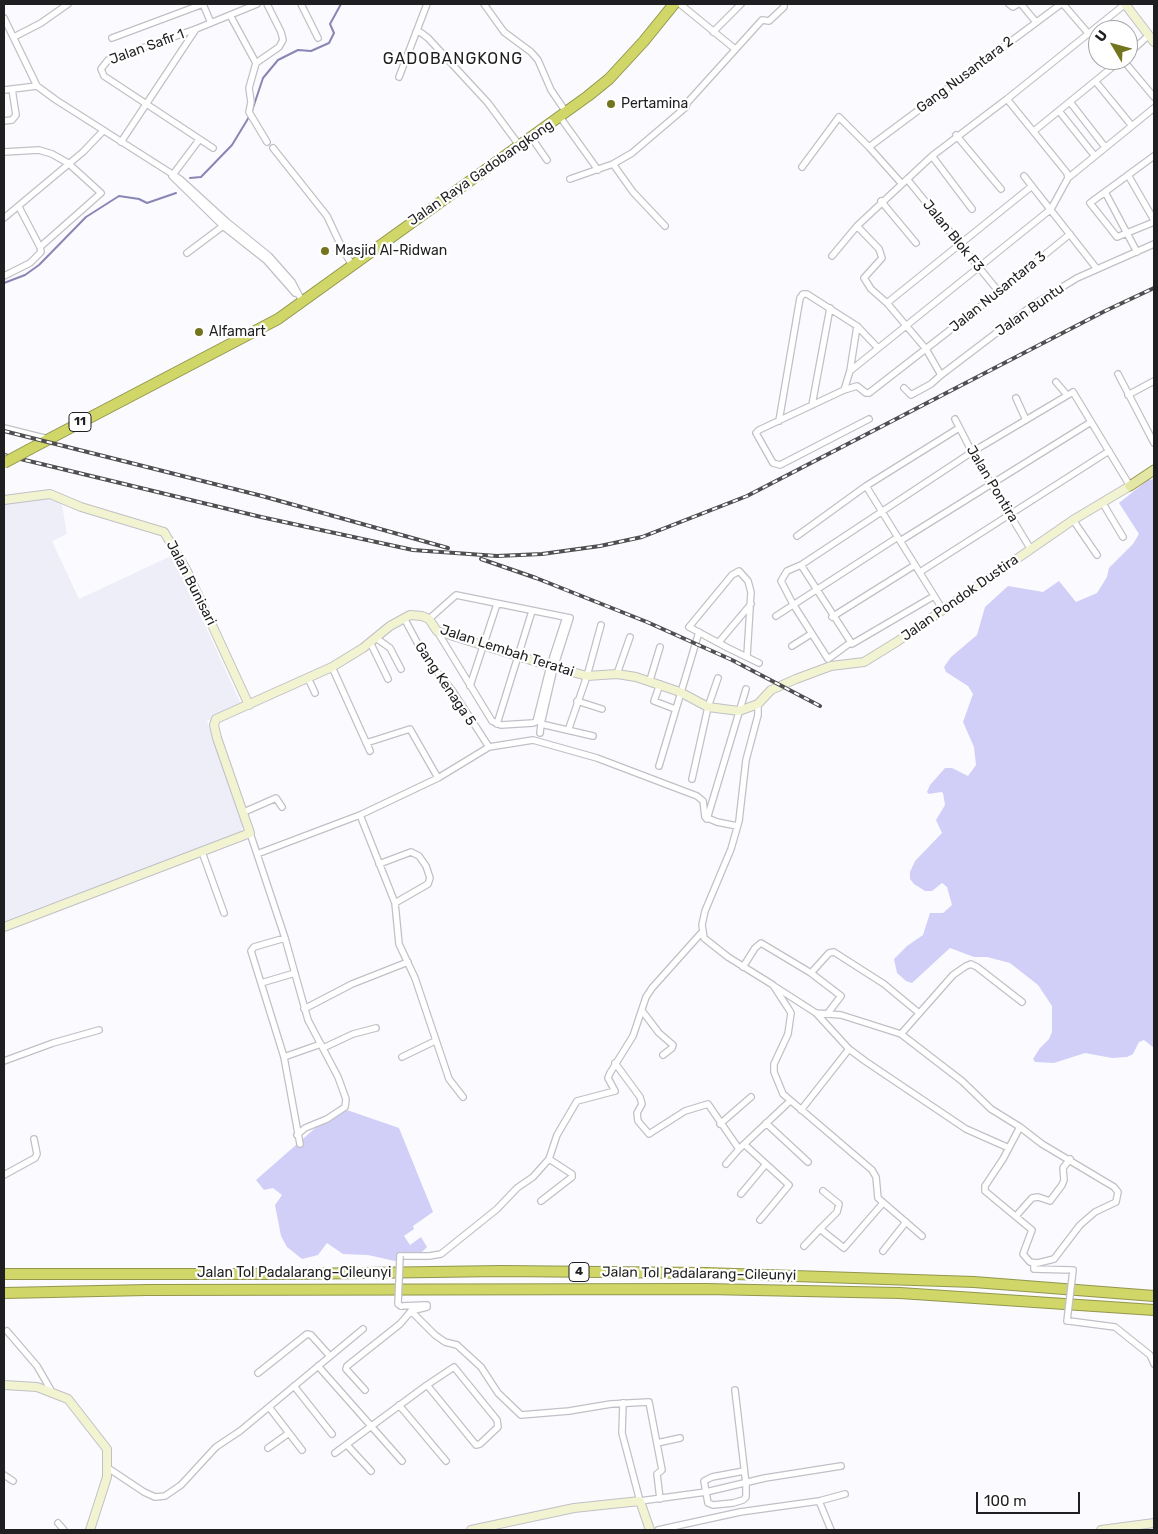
<!DOCTYPE html>
<meta charset="utf-8">
<style>
body{margin:0}
#map{position:relative;width:1158px;height:1534px;overflow:hidden;background:#fbfbff;font-family:Rubik,sans-serif}
canvas{display:block}
.frame{position:absolute;inset:0;border:5px solid #1f1f21;pointer-events:none}
.north{position:absolute;left:1088px;top:20px;width:50px;height:50px;box-sizing:border-box;background:#fff;border:1px solid #a5a5a6;border-radius:50%;rotate:307deg;font-size:14px;font-weight:700;line-height:20px;text-align:center;color:#1f1f21}
.north::after{content:'';display:block;margin:auto;width:18px;height:22px;background:#72751d;clip-path:polygon(50% 0,100% 100%,50% 72%,0 100%)}
.scale{position:absolute;left:976px;top:1492px;width:104px;height:22px;box-sizing:border-box;border:2px solid #1f1f21;border-top:0;padding-left:6px;font-size:15px;line-height:18px;white-space:nowrap;color:#1f1f21;-webkit-text-stroke:4px #fff;paint-order:stroke}
</style>
<div id="map">
<canvas width="1158" height="1534"></canvas>
<div class="frame"></div>
<div class="north">U</div>
<div class="scale">100 m</div>
</div>
<script>
const ctx = document.querySelector('canvas').getContext('2d');
ctx.lineJoin = 'round';
function fill(path, color) { ctx.fillStyle = color; ctx.fill(path, 'evenodd'); }
const poly = rows => new Path2D(rows.map(r => 'M' + r).join(''));
function strokePath(path, color, width, dash) { ctx.strokeStyle = color; ctx.lineWidth = width; ctx.lineCap = dash ? 'butt' : 'round'; ctx.setLineDash(dash || []); ctx.stroke(path); }
function write(font, color, halo, rows, align = 'center') {
  ctx.font = font + ' Rubik,sans-serif'; ctx.lineWidth = 4.5; ctx.setLineDash([]); ctx.textBaseline = 'middle'; ctx.strokeStyle = halo; ctx.fillStyle = color; for (const [text, x, y, turn = 0] of rows) {
    ctx.save(); ctx.translate(x, y); ctx.rotate((+turn || 0) * Math.PI / 180); ctx.textAlign = isNaN(turn) ? turn : align; if (halo) ctx.strokeText(text, 0, 0); ctx.fillText(text, 0, 0); ctx.restore();
  }
}
fill(poly([
 [45,497,62,504,67,534,52,541,79,599,173,555,241,704,207,721,244,823,241,833,4,921,4,504]
]), '#eeeef9');
fill(poly([
 [1154,479,1154,1048,1144,1040,1139,1042,1133,1054,1127,1057,1112,1058,1085,1053,1054,1063,1035,1062,1033,1059,1040,1048,1049,1039,1052,1032,1052,1006,1038,985,1010,963,987,957,974,957,950,948,912,983,906,981,897,973,894,959,907,946,923,935,930,913,943,913,952,905,947,887,942,883,932,891,925,891,914,884,910,879,910,872,915,861,942,833,936,820,945,805,943,793,941,792,929,794,927,792,930,785,945,768,952,768,968,776,976,765,974,747,963,722,973,694,968,686,946,672,944,667,951,657,977,635,985,607,1008,586,1043,592,1059,581,1076,602,1097,593,1107,577,1109,568,1133,544,1139,534,1119,503,1148,480],
 [347,1110,399,1128,433,1212,413,1226,414,1229,404,1236,410,1245,421,1237,427,1247,421,1253,395,1261,368,1255,343,1254,327,1243,318,1255,302,1259,287,1247,281,1236,275,1205,282,1195,273,1188,264,1190,256,1180,321,1123]
]), '#d1cef8');
strokePath(poly([
 [252,111,263,78,278,60,298,50,311,51,329,43,334,33,330,24,341,4],
 [190,178,201,177,232,145,249,117],
 [4,283,25,275,39,265,86,217,119,196,139,199,147,203,176,193]
]), '#8985b5', 2);
const street = poly([
 [203,4,211,23],
 [301,4,318,38],
 [484,4,504,32,531,52,538,60,551,90,566,112],
 [680,4,735,49],
 [1009,4,1013,7,1018,4],
 [1021,4,1036,22],
 [1063,4,1088,33],
 [230,15,256,63],
 [4,18,37,86,56,100,180,179,227,222,269,256,292,282,302,301],
 [416,32,420,32,428,38,488,103,519,145],
 [713,32,741,4],
 [14,37,41,23,68,4],
 [112,38,203,4],
 [1128,54,1148,36],
 [1123,60,1154,97],
 [399,77,427,4],
 [1096,82,1132,126],
 [4,90,37,86],
 [1070,102,1105,147],
 [1059,111,1094,155],
 [560,117,598,170],
 [4,121,12,120,16,115,12,89],
 [1034,131,1121,60],
 [956,135,1001,189],
 [531,137,547,160],
 [121,142,196,29],
 [267,142,249,112,251,102,249,88,256,63,279,47,283,40,281,32,267,4],
 [869,147,1061,4],
 [213,148,104,76,101,69,108,60,196,29,257,4],
 [273,148,327,216,343,250,352,265],
 [4,152,39,150,52,154,68,163,101,193,40,247,41,252,30,263,4,276],
 [932,156,972,209],
 [1154,156,1090,203,1117,237,1154,222],
 [613,164,633,192,665,226],
 [802,167,839,117,869,147,902,184],
 [1128,175,1154,220],
 [172,176,223,226,266,260,295,293],
 [172,176,199,140],
 [1024,176,1097,269],
 [1068,178,1154,108],
 [570,179,613,164,632,153,686,107,687,103,762,20,769,21,784,7,784,4],
 [907,179,999,292],
 [1105,192,1137,252],
 [881,201,916,243],
 [19,207,40,247],
 [4,218,83,152,103,131],
 [857,226,879,249,882,258,864,278,871,289,887,303,926,349,941,375,1033,305,1077,278,1154,244],
 [187,253,223,226],
 [832,256,857,226,932,156,1007,99,1124,5],
 [887,303,1032,186],
 [850,371,1051,209,1068,178,1067,173,1007,99],
 [1118,374,1154,443],
 [1056,382,1067,395],
 [904,388,911,395,931,384,941,375],
 [844,390,850,371,857,326],
 [1128,395,1154,381],
 [1016,398,1026,420],
 [812,405,830,308],
 [869,419,780,465,773,463,756,433,759,430,844,390,857,386,866,393,869,393,999,292,1070,234],
 [955,419,972,452,1030,548],
 [779,421,800,298,803,294,807,294,857,326,877,347],
 [4,428,48,439],
 [866,486,943,610],
 [1102,502,1123,537],
 [1073,520,1097,555],
 [797,536,866,486,959,428],
 [900,541,1091,422],
 [801,565,787,571,781,581,793,604,828,659,850,643],
 [920,572,1109,451],
 [934,596,852,644,801,565,972,452,1073,392,1130,486],
 [776,616,898,537],
 [832,617,915,565],
 [404,618,425,657,452,690,489,747],
 [429,619,456,595,570,618,554,668,541,724,593,736],
 [437,631,492,721,501,725,533,723,536,722,550,666,566,617],
 [376,638,390,648,401,669],
 [370,642,388,679],
 [719,642,751,604],
 [792,646,811,634],
 [747,656,751,592,748,581,739,571,732,575,689,627,728,648,759,663],
 [332,667,370,751],
 [617,674,630,637],
 [308,678,315,693],
 [650,680,660,647],
 [660,684,654,701,675,709],
 [470,686,497,604],
 [577,701,602,709],
 [758,704,758,715,746,760,739,821,731,849,705,911,702,925,704,938,728,957,773,985,788,1008,791,1013,788,1034,774,1064,774,1072,783,1094,872,1170,876,1177,878,1198,922,1236],
 [497,724,532,611],
 [569,728,587,676,601,625],
 [540,733,541,724],
 [366,743,410,729,438,778],
 [659,766,699,632],
 [692,779,708,707,718,678],
 [244,812,276,798,282,807],
 [360,815,395,903,399,944,415,978,449,1079,463,1097],
 [707,819,746,689],
 [250,833,285,938,308,1020,338,1077,346,1099,345,1107,327,1119,305,1128,297,1135],
 [202,852,224,913],
 [257,854,360,815,438,778,489,747,533,740,597,758,697,796,703,801,705,817,717,822,737,826],
 [379,864,411,852,419,856,426,866,430,878,428,884,395,903],
 [285,938,254,947,251,951,284,1057,300,1144],
 [743,967,755,948,761,943,811,973,829,953,834,952,884,984,919,1013],
 [811,973,841,996,828,1013],
 [261,983,295,973],
 [774,986,816,1013,849,1049,865,1061,966,1129,1009,1148],
 [304,1009,352,984,408,962],
 [643,1012,659,1033,673,1045,672,1048,663,1055],
 [816,1013,841,1015,901,1034,962,1081,991,1109,1020,1127,1042,1144,1114,1187,1118,1192,1116,1202,1095,1212,1080,1225,1054,1259,1038,1263,1030,1262,1023,1254,1032,1230,985,1191,985,1186,1003,1159,1020,1127],
 [901,1034,953,975,966,966,971,964,977,967,1022,1002],
 [323,1048,353,1034,376,1028],
 [284,1057,321,1044],
 [402,1057,435,1041],
 [4,1061,53,1043,99,1030],
 [615,1063,640,1097,642,1104,637,1113,638,1121,649,1134,685,1111,708,1104,739,1149,790,1101],
 [801,1110,849,1049],
 [766,1123,808,1162],
 [720,1124,751,1097],
 [744,1144,789,1185,760,1220],
 [726,1164,739,1149],
 [4,1175,35,1158,37,1154,34,1139],
 [823,1191,839,1204,837,1212,820,1229,844,1248,883,1203],
 [741,1194,766,1164],
 [541,1201,572,1177,572,1174,549,1159],
 [1016,1216,1032,1198,1038,1197,1050,1201,1062,1185,1064,1180,1063,1168,1070,1159],
 [804,1246,820,1229],
 [883,1251,906,1222],
 [400,1256,429,1256,441,1254,497,1209,517,1188,533,1177,549,1159,557,1135,577,1101,615,1091,608,1078,610,1073,633,1036,646,997,652,988,703,931],
 [1034,1263,1034,1269,1071,1270],
 [427,1305,427,1307,411,1311,435,1335,445,1342,457,1345,481,1367,498,1393,521,1415,569,1411,611,1404,649,1402,662,1470,657,1474,660,1499],
 [401,1306,425,1305],
 [1069,1321,1115,1327,1150,1355,1154,1364],
 [7,1331,37,1366,52,1392],
 [318,1366,402,1461],
 [258,1373,307,1334,311,1335,329,1355],
 [294,1386,332,1434],
 [365,1390,346,1369,347,1366,400,1324,411,1311],
 [735,1390,746,1484,746,1497,743,1500,733,1503,713,1505,708,1503,704,1481,712,1477,744,1471],
 [623,1403,622,1433,640,1501,706,1492,765,1478,841,1466],
 [399,1405,446,1461],
 [269,1407,302,1450],
 [657,1443,680,1438],
 [347,1445,371,1471],
 [268,1448,289,1433],
 [335,1453,427,1385,454,1367,497,1420,498,1427,480,1444,476,1445,427,1385],
 [108,1468,144,1492,155,1497,165,1496,181,1485,216,1447,240,1431,363,1329],
 [4,1475,13,1481],
 [819,1501,831,1530],
 [58,1523,64,1530],
 [658,1530,740,1512,819,1501,845,1494]
]);
const secondary = poly([
 [1125,4,1154,42],
 [4,500,50,494,81,507,164,532,187,571,249,705],
 [4,927,250,833,217,738,214,725,216,719,332,667,363,648,390,626,410,615,422,616,429,619,437,631,550,666,587,676,617,674,636,677,680,692,708,707,739,711,758,704,771,690,796,679,831,666,864,662,898,641,1073,520,1130,486],
 [4,1385,37,1387,68,1399,107,1449,107,1477,90,1530],
 [471,1530,574,1508,640,1501,650,1530],
 [1101,1530,1154,1523]
]);
const primary = poly([
 [1130,486,1154,470]
]);
const highway = poly([
 [30,449,278,319,588,96,609,79,644,41,674,4],
 [4,1274,294,1274,502,1271,705,1273,974,1282,1154,1296],
 [4,1293,147,1290,706,1289,900,1293,1154,1310]
]);
strokePath(street, '#c0c0c6', 8);
strokePath(secondary, '#c0c0c6', 10);
strokePath(primary, '#92964e', 11);
strokePath(highway, '#92964e', 12);
strokePath(street, '#fff', 5.5);
strokePath(secondary, '#f1f3d1', 8);
strokePath(primary, '#e3e6a4', 9);
strokePath(highway, '#d0d667', 10);
const rail = poly([
 [4,431,262,496,448,548],
 [4,455,261,517,413,550,497,556,542,554,600,546,642,537,747,496,1105,311,1154,288],
 [481,559,536,578,647,622,732,660,820,706]
]);
strokePath(rail, '#4f4f51', 4);
strokePath(rail, '#fff', 2, [5.5]);
const streetBridge = poly([
 [400,1256,398,1304,401,1306],
 [1069,1321,1067,1321,1073,1270,1071,1270]
]);
const highwayBridge = poly([
 [4,463,30,449]
]);
strokePath(streetBridge, '#c0c0c6', 8, []);
strokePath(highwayBridge, '#92964e', 12, []);
strokePath(streetBridge, '#fff', 5.5);
strokePath(highwayBridge, '#d0d667', 10);
for (const [x, y, r, color] of [
 [611,104,5,"#72751d"],
 [325,251,5,"#72751d"],
 [199,332,5,"#72751d"]
]) { const dot = new Path2D(); dot.arc(x, y, r, 0, 2 * Math.PI); ctx.fillStyle = color; ctx.fill(dot); strokePath(dot, '#fff', 2); }
for (const [x, y, w] of [
 [80,422,22],
 [579,1272,20]
]) { const box = new Path2D(); box.roundRect(x - w / 2, y - 9.5, w, 19, 4); ctx.fillStyle = '#fff'; ctx.fill(box); strokePath(box, '#1f1f21', 1); }
write('bold 12px', '#1f1f21', null, [
 ["11",80,422],
 ["4",579,1272]
]);
write('14px', '#1f1f21', '#fff', [
 ["Jalan Safir 1",147,47,-20],
 ["Gang Nusantara 2",965,75,-37],
 ["Jalan Raya Gadobangkong",481,173,-35],
 ["Jalan Blok F3",953,236,51],
 ["Jalan Nusantara 3",998,292,-39],
 ["Jalan Buntu",1030,310,-35],
 ["Jalan Pontira",992,484,59],
 ["Jalan Bunisari",191,583,63],
 ["Jalan Pondok Dustira",960,598,-35],
 ["Jalan Lembah Teratai",507,651,18],
 ["Gang Kenaga 5",445,684,56],
 ["Jalan Tol Padalarang–Cileunyi",294,1273],
 ["Jalan Tol Padalarang–Cileunyi",699,1274,1]
]);
write('14px', '#1f1f21', '#fff', [
 ["Pertamina",621,104],
 ["Masjid Al-Ridwan",335,251],
 ["Alfamart",209,332]
], 'left');
ctx.letterSpacing = '1px';
write('16px', '#1f1f21', '#fff', [
 ["GADOBANGKONG",453,59]
]);
ctx.letterSpacing = '0px';
</script>
